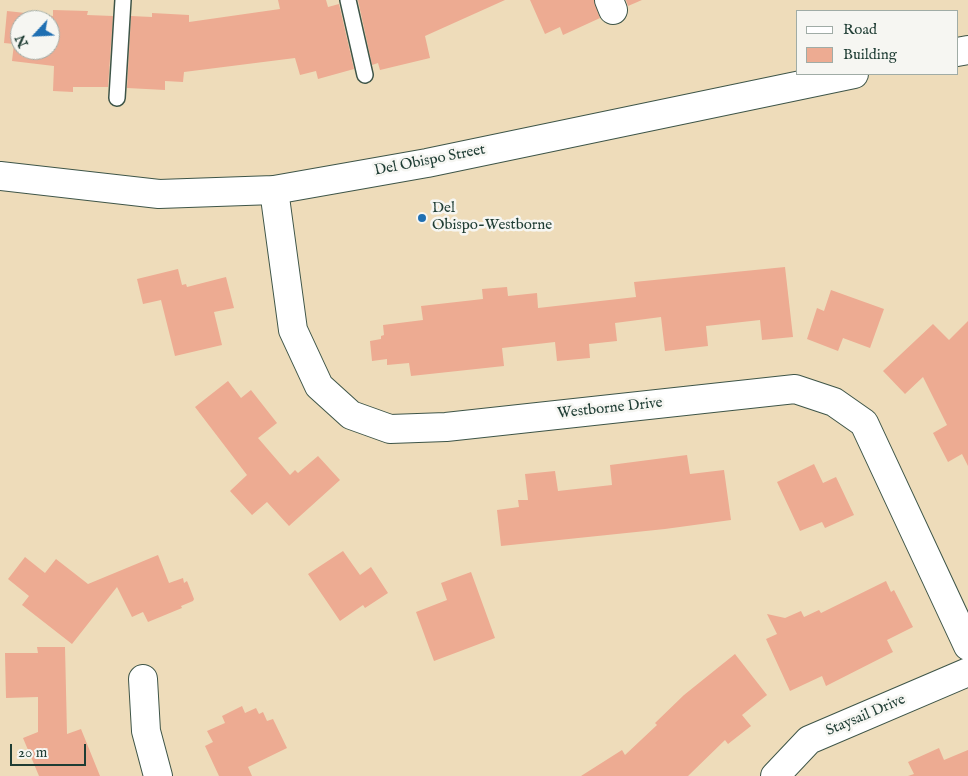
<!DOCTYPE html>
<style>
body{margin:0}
#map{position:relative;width:968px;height:776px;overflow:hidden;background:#eedcba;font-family:"IM FELL English",serif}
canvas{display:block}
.legend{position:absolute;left:796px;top:10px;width:162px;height:65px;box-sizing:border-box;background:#f6f6f2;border:1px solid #a0aca6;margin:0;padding:6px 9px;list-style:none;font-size:15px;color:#1f3d34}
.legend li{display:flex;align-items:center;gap:10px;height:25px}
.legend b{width:25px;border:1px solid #a0aca6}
.north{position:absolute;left:10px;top:10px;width:50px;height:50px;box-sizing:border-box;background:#f6f6f2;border:1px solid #a0aca6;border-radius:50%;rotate:245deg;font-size:14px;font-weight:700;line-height:20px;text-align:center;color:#1f3d34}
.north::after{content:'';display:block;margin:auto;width:18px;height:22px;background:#1f6fb2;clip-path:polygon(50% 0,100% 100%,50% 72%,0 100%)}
.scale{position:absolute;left:10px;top:744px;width:76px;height:22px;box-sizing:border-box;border:2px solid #1f3d34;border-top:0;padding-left:6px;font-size:15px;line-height:18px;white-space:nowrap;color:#1f3d34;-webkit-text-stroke:4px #f6f6f2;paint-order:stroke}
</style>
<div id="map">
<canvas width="968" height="776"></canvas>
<ul class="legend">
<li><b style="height:6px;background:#fff"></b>Road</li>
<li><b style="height:14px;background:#edab92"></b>Building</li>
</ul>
<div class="north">N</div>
<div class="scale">20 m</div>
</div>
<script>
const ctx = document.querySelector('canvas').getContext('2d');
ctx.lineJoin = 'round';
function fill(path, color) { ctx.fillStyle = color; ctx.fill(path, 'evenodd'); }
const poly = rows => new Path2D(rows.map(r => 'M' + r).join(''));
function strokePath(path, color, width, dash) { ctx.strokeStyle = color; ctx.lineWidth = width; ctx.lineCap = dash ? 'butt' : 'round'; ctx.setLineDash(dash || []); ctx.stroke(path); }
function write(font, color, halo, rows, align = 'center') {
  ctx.font = font + ' "IM FELL English",serif'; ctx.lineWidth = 5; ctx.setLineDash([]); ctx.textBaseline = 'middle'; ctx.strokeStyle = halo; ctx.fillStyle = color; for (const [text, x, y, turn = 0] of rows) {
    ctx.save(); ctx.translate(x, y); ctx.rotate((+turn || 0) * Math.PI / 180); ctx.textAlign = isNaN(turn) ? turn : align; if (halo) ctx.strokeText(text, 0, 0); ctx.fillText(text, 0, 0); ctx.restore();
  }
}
fill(poly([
 [278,0,326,0,328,7,339,4,354,69,318,79,316,71,300,75,295,58,184,72,183,82,165,81,165,90,127,88,131,16,152,17,152,13,189,15,189,22,280,9],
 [358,0,505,0,425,36,430,58,380,70,378,63,372,65],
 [530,0,594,0,600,18,563,35,560,27,545,34],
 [626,0,642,0,628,6],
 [53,10,88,11,87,15,113,16,108,87,73,87,73,92,53,91,54,66,12,61,14,44,4,43,7,11,53,16],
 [20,20,50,20,50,50,20,50],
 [785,267,793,337,762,340,760,320,706,326,708,346,665,351,661,317,615,323,617,341,589,344,590,358,557,361,555,342,502,348,504,366,411,376,409,363,387,365,387,359,372,361,370,341,381,339,381,336,384,335,383,325,423,320,421,306,483,299,482,289,507,287,508,296,537,293,538,308,636,297,634,282],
 [178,269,182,285,186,284,187,287,226,277,234,308,214,312,222,345,175,356,161,300,143,304,137,279],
 [831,290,884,309,870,348,843,338,838,351,807,339,817,308,824,311],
 [968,321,968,466,962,454,948,462,933,433,947,425,923,377,905,394,883,371,933,324,949,340],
 [228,381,241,398,251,390,277,423,258,438,290,475,295,470,298,473,318,456,340,480,289,526,267,502,252,515,230,491,247,475,195,407],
 [687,455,690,474,724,470,731,520,665,529,501,546,497,510,519,507,518,500,528,500,525,474,555,471,558,491,612,485,610,465],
 [814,464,823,483,836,477,854,515,825,528,822,522,800,531,777,482],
 [343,551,360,575,371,567,388,593,365,608,363,605,340,621,308,574],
 [158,555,169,583,183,578,184,583,187,581,194,599,193,601,181,606,182,608,148,622,143,612,132,617,117,587,72,644,22,605,29,596,8,579,25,557,45,573,56,559,88,584],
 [471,572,495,638,434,661,416,612,447,600,441,583],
 [886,581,891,592,894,590,913,627,887,640,893,652,826,686,822,676,790,691,766,639,777,634,767,614,785,618,801,611,804,617,819,610,821,613],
 [37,647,65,647,67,734,81,729,100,776,39,776,23,738,38,732,38,697,6,698,5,653,38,653],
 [735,654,767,695,742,715,751,726,728,744,725,740,688,776,581,776,622,750,625,755,657,725,655,723,684,695],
 [242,706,245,713,256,708,259,714,263,712,267,721,273,719,287,748,248,767,252,776,219,776,205,746,213,742,207,731,225,723,222,716],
 [939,748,944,760,968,750,968,776,908,776,914,774,908,762]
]), '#edab92');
const service = poly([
 [348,0,365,75],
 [117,98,123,0]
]);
const minor = poly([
 [609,0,613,10],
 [274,190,293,330,319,386,351,415,390,429,446,427,795,389,834,402,864,423,968,646],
 [143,679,146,731,158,776],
 [775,776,809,740,968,672]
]);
const primary = poly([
 [957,52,968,50],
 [0,176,159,194,274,190,427,163,854,74]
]);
strokePath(service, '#3e5548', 18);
strokePath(minor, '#3e5548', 30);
strokePath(primary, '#3e5548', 30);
strokePath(service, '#fff', 15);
strokePath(minor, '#fff', 28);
strokePath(primary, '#fff', 28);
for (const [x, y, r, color] of [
 [422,218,5,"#1f6fb2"]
]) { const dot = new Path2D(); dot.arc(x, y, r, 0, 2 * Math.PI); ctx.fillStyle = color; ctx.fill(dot); strokePath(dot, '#f6f6f2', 2); }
write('15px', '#1f3d34', '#f6f6f2', [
 ["Del Obispo Street",430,161,-11],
 ["Westborne Drive",610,409,-6],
 ["Staysail Drive",866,716,-23]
]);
write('15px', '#1f3d34', '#f6f6f2', [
 ["Del",432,209],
 ["Obispo-Westborne",432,226]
], 'left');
</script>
